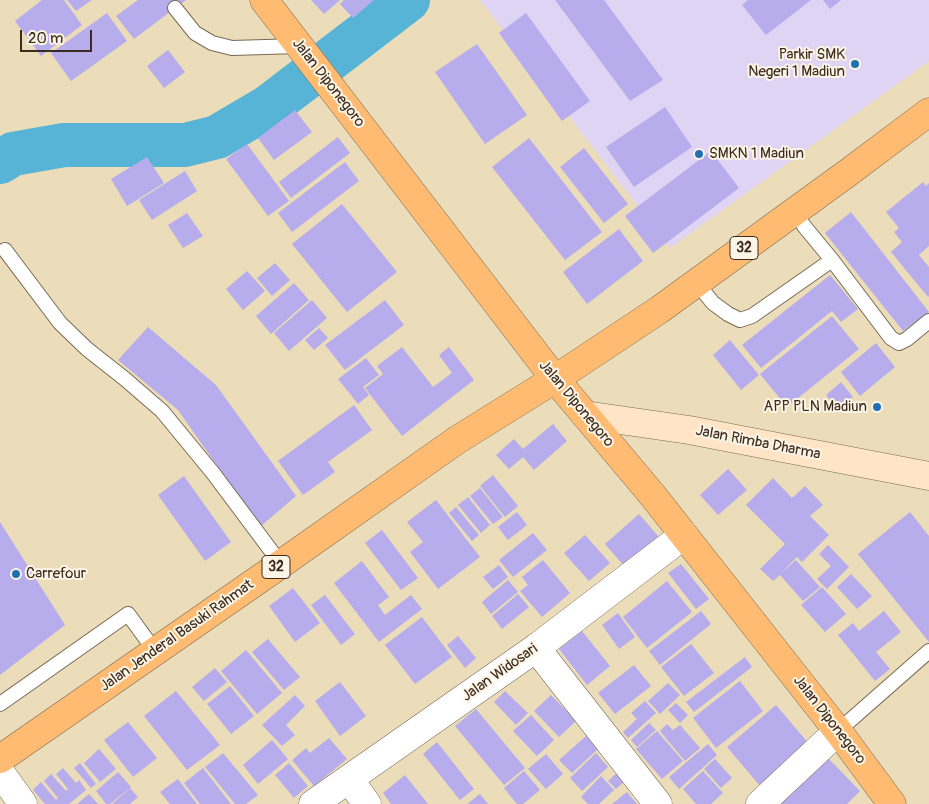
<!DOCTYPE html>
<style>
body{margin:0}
#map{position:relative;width:929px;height:804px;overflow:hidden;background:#ebddba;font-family:Pangolin,sans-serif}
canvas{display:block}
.scale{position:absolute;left:20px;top:30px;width:72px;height:22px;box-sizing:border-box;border:2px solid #3b2a1e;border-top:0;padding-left:6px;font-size:15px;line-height:18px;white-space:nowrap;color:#3b2a1e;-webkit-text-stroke:4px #fcf5e5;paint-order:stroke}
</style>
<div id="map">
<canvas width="929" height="804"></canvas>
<div class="scale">20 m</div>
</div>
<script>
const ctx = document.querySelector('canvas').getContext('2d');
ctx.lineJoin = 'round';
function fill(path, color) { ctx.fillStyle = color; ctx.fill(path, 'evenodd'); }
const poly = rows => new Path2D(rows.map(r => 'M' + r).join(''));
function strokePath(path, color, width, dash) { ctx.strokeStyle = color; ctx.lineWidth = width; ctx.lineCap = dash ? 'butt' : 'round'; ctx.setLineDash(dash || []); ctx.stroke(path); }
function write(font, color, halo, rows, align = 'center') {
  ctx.font = font + ' Pangolin,sans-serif'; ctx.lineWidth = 4; ctx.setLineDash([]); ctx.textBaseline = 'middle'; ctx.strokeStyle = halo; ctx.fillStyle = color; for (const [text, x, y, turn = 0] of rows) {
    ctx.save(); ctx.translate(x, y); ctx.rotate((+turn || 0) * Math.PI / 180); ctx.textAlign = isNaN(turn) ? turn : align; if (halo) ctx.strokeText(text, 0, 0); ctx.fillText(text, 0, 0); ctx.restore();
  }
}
fill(poly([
 [480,0,929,0,929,61,670,248]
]), '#e0d4f4');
strokePath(poly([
 [0,162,13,154,64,145,185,145,217,137,268,107,408,0]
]), '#57b4d6', 44);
fill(poly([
 [42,0,64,0,82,25,41,56,15,21],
 [67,0,92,0,76,11],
 [138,0,186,0,134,39,116,16],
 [311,0,340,0,324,14],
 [344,0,374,0,353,18,340,4],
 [555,0,604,0,663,80,630,101],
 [748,0,811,0,766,35,742,5],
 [823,0,841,0,830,9],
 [107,13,127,41,71,81,51,53],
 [526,13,590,101,562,121,499,33],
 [477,44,527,115,485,144,435,72],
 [168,50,185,72,164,88,147,66],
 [665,107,692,147,634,187,606,147],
 [295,110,312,132,274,160,258,138],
 [338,137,350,153,291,198,279,182],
 [529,138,602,232,565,260,492,167],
 [247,144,289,201,268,216,226,159],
 [584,148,628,204,604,223,560,167],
 [711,151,739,188,653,253,625,216],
 [147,157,164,183,127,206,111,179],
 [345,162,359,181,292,232,278,213],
 [185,171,197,191,152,220,139,200],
 [923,182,926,186,929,183,929,246,919,255,929,267,929,296,928,297,891,252,902,242,894,232,899,228,886,212],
 [342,204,397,272,347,312,292,244],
 [851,212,929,312,903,331,825,233],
 [187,213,203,236,183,248,168,225],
 [619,229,643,261,587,304,563,272],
 [275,263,290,280,272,296,257,278],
 [247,271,265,291,243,310,226,289],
 [830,275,858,309,841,322,832,311,761,368,742,345],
 [294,283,309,300,271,334,256,316],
 [312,300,327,318,289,351,274,333],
 [385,300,404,325,345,370,325,345],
 [832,316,859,349,787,407,760,374],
 [148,327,216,385,296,496,260,527,178,410,118,360],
 [319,328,328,338,314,350,305,340],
 [730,340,759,375,741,390,713,355],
 [876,343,895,367,860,396,841,372],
 [402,347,433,387,452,373,439,355,449,347,474,380,402,436,365,388,383,374,377,366],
 [366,358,379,375,363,387,369,395,358,404,338,379],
 [841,382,853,397,838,410,826,395],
 [354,405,372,430,328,462,335,472,303,495,278,461],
 [553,424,567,441,534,470,523,457,509,469,496,455,514,439,523,449],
 [728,469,747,490,718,515,700,495],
 [493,475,518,506,505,517,480,486],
 [184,476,231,542,205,561,158,495],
 [773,478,792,498,805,486,823,505,810,516,829,535,802,562,797,557,781,573,796,560,820,587,803,601,780,575,773,581,760,569,785,544,746,505],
 [480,488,503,517,493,524,470,496],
 [468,497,490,525,481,533,458,505],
 [436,500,480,557,438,589,410,552,423,542,407,522],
 [456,507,479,535,472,541,449,513],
 [517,512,527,525,508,540,498,527],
 [910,512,929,536,929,642,858,554],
 [639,514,659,537,625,567,605,544],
 [0,522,65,625,0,675],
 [382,530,418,578,401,590,365,543],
 [533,533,547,550,513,577,499,560],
 [585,535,610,563,589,581,564,553],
 [828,545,849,567,827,589,817,579,831,566,819,554],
 [543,560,570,593,542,617,520,591,528,585,522,577],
 [362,561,389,597,378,605,385,615,411,595,422,609,379,642,334,583],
 [681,564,709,599,696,609,668,573],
 [499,565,508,577,493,589,483,577],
 [851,574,872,596,857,609,837,587],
 [508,580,518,592,491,614,482,602],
 [667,581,692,612,647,648,623,617],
 [822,587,846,614,825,632,801,605],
 [293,588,320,623,295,642,269,606],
 [518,594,529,607,502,629,492,616],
 [325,595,355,634,341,645,311,605],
 [701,611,711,624,660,665,649,651],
 [884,611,901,632,876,652,890,669,875,681,838,635,853,623,859,631],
 [618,613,635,637,619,649,602,625],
 [422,617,452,657,415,684,385,645],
 [582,631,610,666,587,685,559,649],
 [458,636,476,658,465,668,447,645],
 [268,639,300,677,284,690,252,652],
 [691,644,714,673,684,696,661,667],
 [246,650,282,693,257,714,221,671],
 [745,657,752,667,694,712,686,702],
 [634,665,651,686,615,714,598,693],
 [215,668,227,682,204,701,192,687],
 [740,681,763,711,716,748,693,718],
 [340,682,366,716,340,736,315,701],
 [668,683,680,695,660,714,648,701],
 [230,686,254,716,231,734,207,704],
 [176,691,220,745,187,770,144,716],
 [505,691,528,713,516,725,494,702],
 [295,695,305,706,286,725,295,735,282,746,262,725],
 [551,695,576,721,559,737,534,711],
 [645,701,656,713,628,738,623,732,637,719,631,713],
 [676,703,688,715,680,723,668,710],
 [776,705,810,745,761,787,727,747],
 [476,709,525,768,504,785,455,726],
 [531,715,554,740,537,756,513,731],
 [128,722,157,758,133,777,104,740],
 [649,723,656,730,637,747,631,740],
 [667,724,673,730,680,725,700,748,685,761,660,731],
 [657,731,683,761,662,779,636,749],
 [586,736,598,749,572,773,559,760],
 [329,738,347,759,314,786,292,760,306,748,310,753],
 [272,740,288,759,258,784,243,765],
 [437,742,474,789,460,800,423,754],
 [708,744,717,755,679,789,669,777],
 [99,749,116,769,100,782,84,763],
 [223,753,258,795,246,804,235,804,205,767],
 [596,753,608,767,582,791,570,778],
 [546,754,563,774,546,789,528,769],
 [828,758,860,791,847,804,781,804],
 [715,759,732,778,721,788,704,769],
 [80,763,96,784,91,788,74,768],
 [289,763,308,786,294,798,275,775],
 [63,768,76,783,79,780,86,790,69,804,45,804,33,790,41,782,56,800,58,798,44,781,51,774,66,791,68,789,56,774],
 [203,768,231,804,200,804,184,783],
 [524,771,540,790,523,804,517,804,504,788],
 [619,771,627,779,616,789,608,781],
 [703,771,723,793,711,804,696,804,683,789],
 [118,772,131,787,110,804,106,804,96,791],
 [405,775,428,804,391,804,383,793],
 [601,776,614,790,599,804,588,804,581,797],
 [178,779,197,804,170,804,160,792],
 [130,788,138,797,130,804,112,804],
 [627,792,637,804,612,804],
 [89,794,98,804,77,804],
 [480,794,488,804,467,804]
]), '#b7acec');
const service = poly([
 [175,8,195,33,212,43,232,48,299,46],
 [795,211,804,226,832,260,891,338,899,343,907,339,929,321],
 [5,250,60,323,87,349,125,379,162,411,213,473,281,564],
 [696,282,713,303,728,314,740,320,752,316,832,260],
 [0,704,128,614,155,651],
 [838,731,929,651]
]);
const minor = poly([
 [536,648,658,804],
 [0,772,23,804],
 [349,779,367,804],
 [760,804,838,731]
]);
const tertiary = poly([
 [313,804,536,648,684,535]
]);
const secondary = poly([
 [585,415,689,430,929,476]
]);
const primary = poly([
 [264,0,555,379,654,497,838,731,892,804]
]);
const trunk = poly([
 [0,759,281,564,457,440,555,379,659,310,849,172,929,112]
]);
strokePath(service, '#796955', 16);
strokePath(minor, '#796955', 29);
strokePath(tertiary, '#796955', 29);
strokePath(secondary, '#796955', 29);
strokePath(primary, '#796955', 29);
strokePath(trunk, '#796955', 29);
strokePath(service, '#fff', 14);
strokePath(minor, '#fff', 28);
strokePath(tertiary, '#fff', 28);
strokePath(secondary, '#ffe4c6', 28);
strokePath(primary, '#febb71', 28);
strokePath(trunk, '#febb71', 28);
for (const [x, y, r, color] of [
 [855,64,5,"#1f6fb2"],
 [699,154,5,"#1f6fb2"],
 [877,407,5,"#1f6fb2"],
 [16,574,5,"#1f6fb2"]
]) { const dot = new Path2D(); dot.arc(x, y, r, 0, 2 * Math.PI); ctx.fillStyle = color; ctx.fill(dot); strokePath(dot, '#fcf5e5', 2); }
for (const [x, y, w] of [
 [744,248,28],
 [276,567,28]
]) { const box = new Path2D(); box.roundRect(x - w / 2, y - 11.5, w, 23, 4); ctx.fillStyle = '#fcf5e5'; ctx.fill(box); strokePath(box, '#3b2a1e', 1); }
write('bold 14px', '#3b2a1e', null, [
 ["32",744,248],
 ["32",276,567]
]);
write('15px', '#3b2a1e', '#fcf5e5', [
 ["Parkir SMK",845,55],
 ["Negeri 1 Madiun",845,72],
 ["SMKN 1 Madiun",709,154,"left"],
 ["APP PLN Madiun",867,407],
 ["Carrefour",26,574,"left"]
], 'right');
write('15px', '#3b2a1e', '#fcf5e5', [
 ["Jalan Diponegoro",328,83,52],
 ["Jalan Diponegoro",576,404,50],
 ["Jalan Rimba Dharma",758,443,11],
 ["Jalan Jenderal Basuki Rahmat",177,636,-35],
 ["Jalan Widosari",500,673,-35],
 ["Jalan Diponegoro",829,720,52]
]);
</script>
